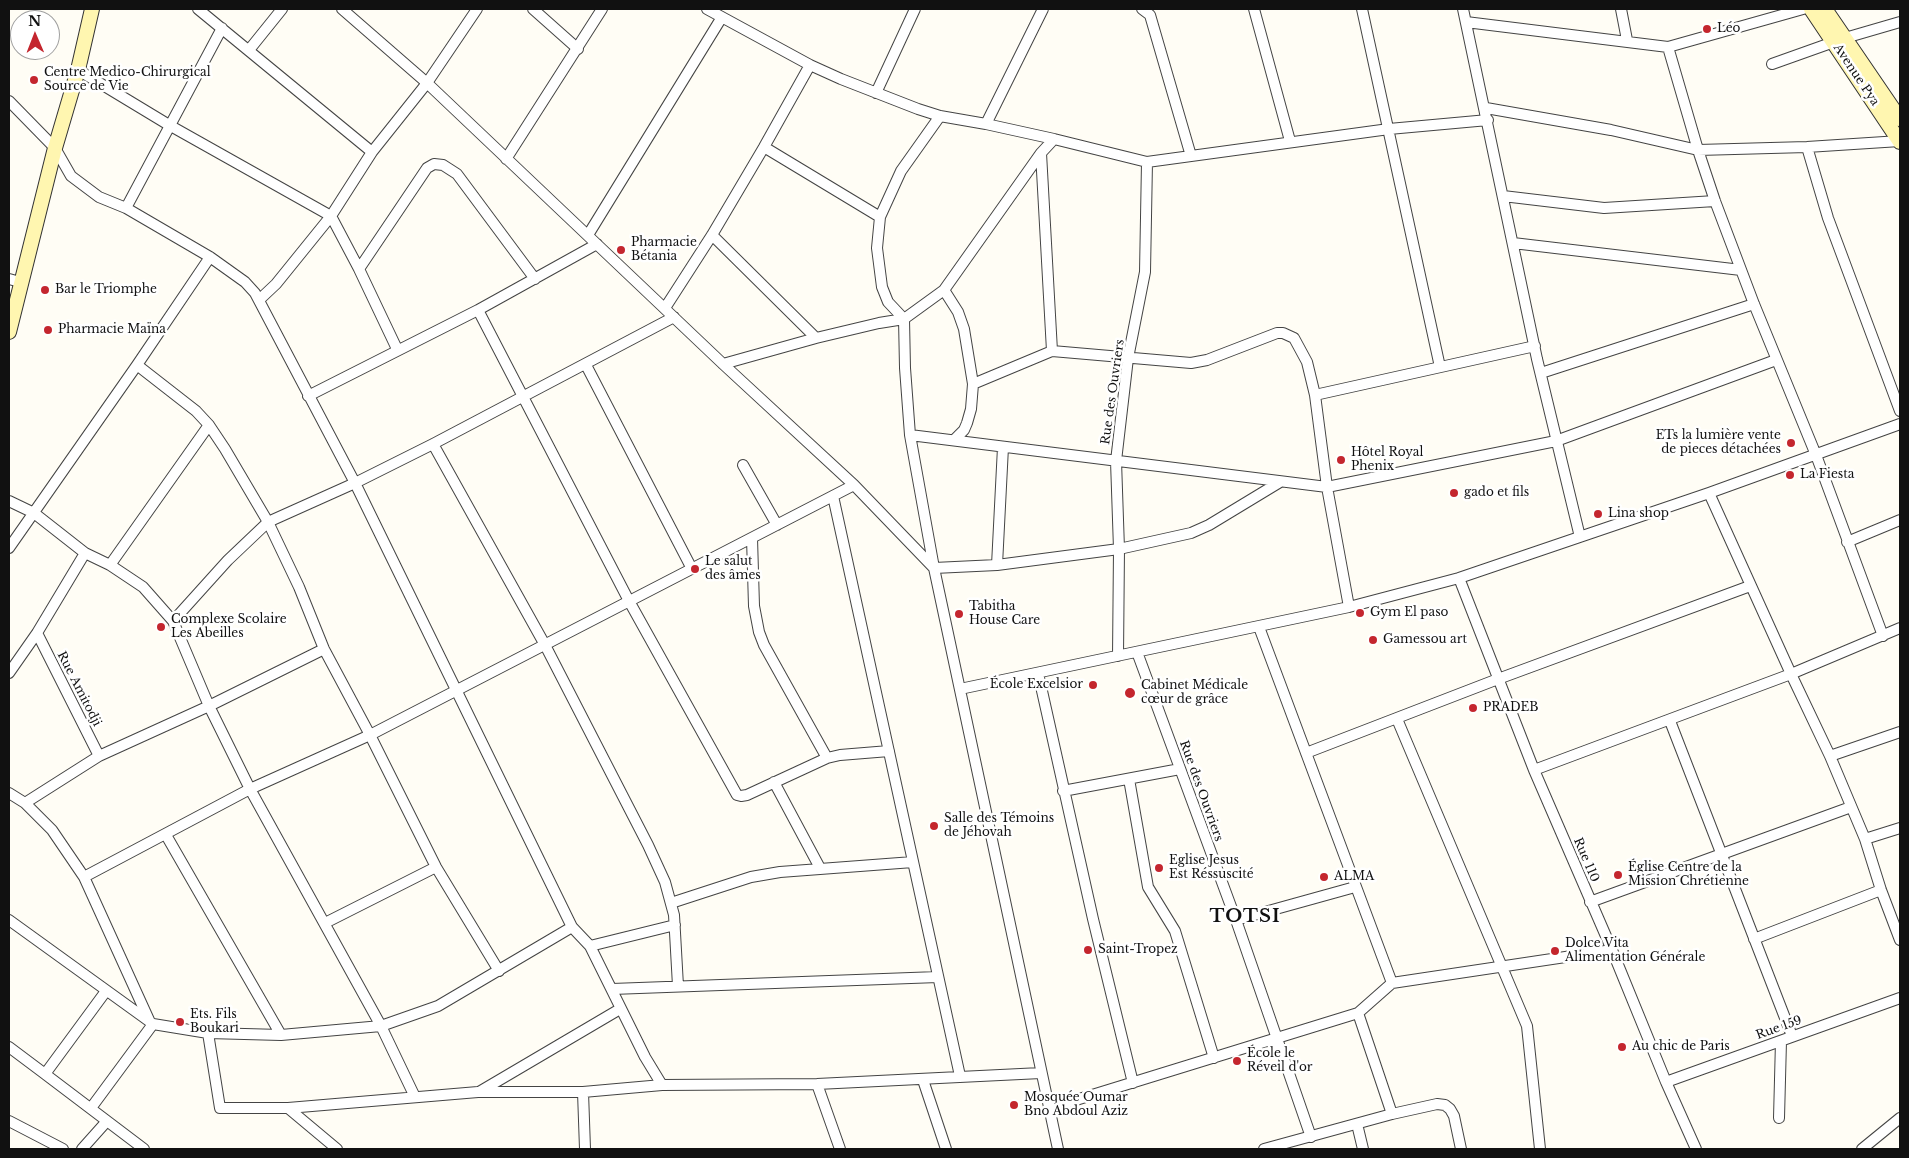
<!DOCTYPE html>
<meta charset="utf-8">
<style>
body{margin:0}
#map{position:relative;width:1909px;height:1158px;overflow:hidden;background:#fffdf5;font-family:"Libre Baskerville",serif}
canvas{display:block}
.frame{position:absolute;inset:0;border:10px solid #111;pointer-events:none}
.north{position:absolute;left:10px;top:10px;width:50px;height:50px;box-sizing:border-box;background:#fff;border:1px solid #a0a0a0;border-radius:50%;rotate:359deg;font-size:14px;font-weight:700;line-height:20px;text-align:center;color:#111}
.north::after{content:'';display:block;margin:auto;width:18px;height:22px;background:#c4262e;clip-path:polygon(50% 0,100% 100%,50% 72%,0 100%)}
</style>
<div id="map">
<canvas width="1909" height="1158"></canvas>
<div class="frame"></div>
<div class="north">N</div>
</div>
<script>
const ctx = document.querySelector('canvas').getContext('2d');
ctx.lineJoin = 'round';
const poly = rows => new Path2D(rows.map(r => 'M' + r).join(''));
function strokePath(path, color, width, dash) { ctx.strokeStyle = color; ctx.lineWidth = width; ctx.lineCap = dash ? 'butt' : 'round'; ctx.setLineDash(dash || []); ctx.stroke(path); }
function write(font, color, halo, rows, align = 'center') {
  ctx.font = font + ' "Libre Baskerville",serif'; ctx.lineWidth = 5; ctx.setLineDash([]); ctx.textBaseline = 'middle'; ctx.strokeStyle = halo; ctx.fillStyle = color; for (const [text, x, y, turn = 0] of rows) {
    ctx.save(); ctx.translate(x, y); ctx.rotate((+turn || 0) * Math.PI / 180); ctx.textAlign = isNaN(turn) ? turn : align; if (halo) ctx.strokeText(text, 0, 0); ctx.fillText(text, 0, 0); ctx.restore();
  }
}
const street = poly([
 [198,9,372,152],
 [342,9,427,83,723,364,854,485,934,568,997,565,1119,549,1191,533,1209,525,1280,482],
 [533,9,578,49],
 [707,9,810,65,841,79,918,109,940,116,986,124,1054,139,1147,162,1389,129,1488,120],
 [1142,9,1150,15,1191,156],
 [1254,9,1290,141],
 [1362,9,1440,367],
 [1463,9,1537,359,1580,537],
 [1621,9,1627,40],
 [1466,22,1668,47,1803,9],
 [1668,47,1698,150,1715,201,1754,304,1816,455,1883,636],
 [249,50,282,9],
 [1772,64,1845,38,1900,22],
 [78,70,169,125,331,216,359,269,397,349],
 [876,93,915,9],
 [9,101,55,148,71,176,99,197,126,208,210,257,245,282,255,293,355,483,572,927,590,946,645,1057,662,1085],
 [1486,108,1611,130,1698,150,1807,147,1900,141],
 [940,116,901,171,880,217,877,248,882,287,888,302,904,319,944,290,1041,153,1054,139],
 [986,124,1043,9],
 [764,147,880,217],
 [1807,147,1828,218,1900,411],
 [506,159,602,9],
 [1503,196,1604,208,1715,201],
 [126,208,222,28],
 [588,235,722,17],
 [712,235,816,338],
 [1513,243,1741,270],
 [359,269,427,168,434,164,443,165,457,174,535,279],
 [9,279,20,282],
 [944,290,958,312,964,329,973,384,971,409,967,423,964,430,954,440],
 [259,300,276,284,331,216,372,152,427,83,477,9],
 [665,308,712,235,764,147,810,65],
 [478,310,629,601,737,795,741,796,747,795,827,758,840,755,889,751],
 [1052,351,1191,363,1207,360,1277,333,1283,333,1294,338,1307,362,1315,395,1327,487,1349,607],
 [723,364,816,338,879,323,904,319,905,368,910,435,934,568,1058,1149],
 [137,365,196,411,209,425,225,449,268,522,299,587,324,649,370,735,436,867,499,971],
 [586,365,692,569],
 [1541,373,1754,304],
 [973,384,1052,351,1041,153],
 [1315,395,1535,346],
 [308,396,478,310,597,244],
 [910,435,1327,487,1556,441,1776,360],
 [433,444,545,645,648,845,665,882,674,915,678,986],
 [743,465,777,525],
 [1709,493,1791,674,1830,756,1865,839,1881,890,1900,940],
 [833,496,960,1076],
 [9,501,34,513,85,553,110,565,143,587,173,621,209,706,250,789,381,1026,415,1097],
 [752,538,754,606,759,632,764,645,827,758],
 [1847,542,1900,520],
 [9,548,137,365,210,257],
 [110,565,209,425],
 [997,565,1003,447],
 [1459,578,1534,770,1612,950,1666,1082,1696,1149],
 [173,621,228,560,268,522,355,483,433,444,674,317],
 [1259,627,1392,983],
 [37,633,99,756],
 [1137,652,1236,920,1311,1137],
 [1118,656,1119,549,1116,461,1128,358,1145,272,1147,162],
 [9,673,37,633,85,553],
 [1038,673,1093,919,1133,1083],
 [960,689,1349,607,1459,578,1709,493,1900,424],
 [1397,719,1527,1026,1540,1149],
 [1670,721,1792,1036],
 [1306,753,1498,679,1750,586],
 [1830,756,1900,732],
 [1534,770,1791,674,1900,628],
 [1129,779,1148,887,1175,931,1214,1058],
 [774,782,820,868],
 [1063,791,1180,769],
 [9,793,25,803,52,830,84,877,149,1020],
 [25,803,99,756,209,706,324,649],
 [166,835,281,1035],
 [1865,839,1900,828],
 [84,877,250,789,370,735,854,485],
 [1590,902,1851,807],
 [671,903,751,877,780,872,913,862],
 [9,920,153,1024,208,1033,281,1035,381,1026,438,1006,572,927],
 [1236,920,1355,887],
 [325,923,436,867],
 [1754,939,1881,890],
 [590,946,675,925],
 [612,989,938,977],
 [1358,1013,1392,1114],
 [208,1033,220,1108,288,1108,478,1092,583,1092,662,1085,817,1084,1041,1073],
 [9,1047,45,1074,106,991],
 [45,1074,144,1149],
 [923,1080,946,1149],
 [1666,1082,1900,998],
 [817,1084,840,1149],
 [479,1092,620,1009],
 [583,1092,585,1149],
 [91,1108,153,1024],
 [288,1108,337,1149],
 [1050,1108,1358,1013,1392,983,1612,950],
 [1779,1118,1781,1041],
 [9,1121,63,1149],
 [1357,1124,1363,1149],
 [82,1149,107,1121],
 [1264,1149,1392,1114,1437,1104,1445,1105,1450,1109,1454,1116,1461,1149],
 [1862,1149,1900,1118]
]);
const secondary = poly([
 [1811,9,1900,142],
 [1825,9,1900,119],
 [9,332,55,148,78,70,92,9]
]);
strokePath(street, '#444', 12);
strokePath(secondary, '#333', 16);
strokePath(street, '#fff', 10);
strokePath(secondary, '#fff6b0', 14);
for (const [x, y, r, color] of [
 [1707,29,5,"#c4262e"],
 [34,80,5,"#c4262e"],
 [621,250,5,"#c4262e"],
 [45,290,5,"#c4262e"],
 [48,330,5,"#c4262e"],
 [1791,443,5,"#c4262e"],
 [1341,460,5,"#c4262e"],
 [1790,475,5,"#c4262e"],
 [1454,493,5,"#c4262e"],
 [1598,514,5,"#c4262e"],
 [695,569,5,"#c4262e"],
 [1360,613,5,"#c4262e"],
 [959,614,5,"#c4262e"],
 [161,627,5,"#c4262e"],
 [1373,640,5,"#c4262e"],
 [1093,685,5,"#c4262e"],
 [1130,693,6,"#c4262e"],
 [1473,708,5,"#c4262e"],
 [934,826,5,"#c4262e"],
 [1159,868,5,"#c4262e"],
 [1618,875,5,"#c4262e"],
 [1324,877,5,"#c4262e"],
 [1088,950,5,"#c4262e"],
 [1555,951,5,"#c4262e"],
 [180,1022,5,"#c4262e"],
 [1622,1047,5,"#c4262e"],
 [1237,1061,5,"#c4262e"],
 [1014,1105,5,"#c4262e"]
]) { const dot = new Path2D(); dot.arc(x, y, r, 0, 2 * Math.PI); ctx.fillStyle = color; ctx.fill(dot); strokePath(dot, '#fff', 2); }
write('12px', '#111', '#fff', [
 ["Léo",1717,29],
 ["Centre Medico-Chirurgical",44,73],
 ["Source de Vie",44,87],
 ["Pharmacie",631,243],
 ["Bétania",631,257],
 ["Bar le Triomphe",55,290],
 ["Pharmacie Maïna",58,330],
 ["ETs la lumière vente",1781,436,"right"],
 ["de pieces détachées",1781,450,"right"],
 ["Hôtel Royal",1351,453],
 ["Phenix",1351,467],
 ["La Fiesta",1800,475],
 ["gado et fils",1464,493],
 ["Lina shop",1608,514],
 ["Le salut",705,562],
 ["des âmes",705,576],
 ["Tabitha",969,607],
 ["House Care",969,621],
 ["Gym El paso",1370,613],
 ["Complexe Scolaire",171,620],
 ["Les Abeilles",171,634],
 ["Gamessou art",1383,640],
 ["École Excelsior",1083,685,"right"],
 ["Cabinet Médicale",1141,686],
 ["cœur de grâce",1141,700],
 ["PRADEB",1483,708],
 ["Salle des Témoins",944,819],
 ["de Jéhovah",944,833],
 ["Eglise Jesus",1169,861],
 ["Est Réssuscité",1169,875],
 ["Église Centre de la",1628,868],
 ["Mission Chrétienne",1628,882],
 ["ALMA",1334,877],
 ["Dolce Vita",1565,944],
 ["Alimentation Générale",1565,958],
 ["Saint-Tropez",1098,950],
 ["Ets. Fils",190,1015],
 ["Boukari",190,1029],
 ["Au chic de Paris",1632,1047],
 ["École le",1247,1054],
 ["Réveil d'or",1247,1068],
 ["Mosquée Oumar",1024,1098],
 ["Bno Abdoul Aziz",1024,1112]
], 'left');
write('12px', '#111', '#fff', [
 ["Avenue Pya",1856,75,56],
 ["Rue des Ouvriers",1113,392,-82],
 ["Rue Amitodji",79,689,63],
 ["Rue des Ouvriers",1201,791,70],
 ["Rue 110",1586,860,67],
 ["Rue 159",1779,1028,-20]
]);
ctx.letterSpacing = '1px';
write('bold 18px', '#111', '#fff', [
 ["TOTSI",1245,917]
]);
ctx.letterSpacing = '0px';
</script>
